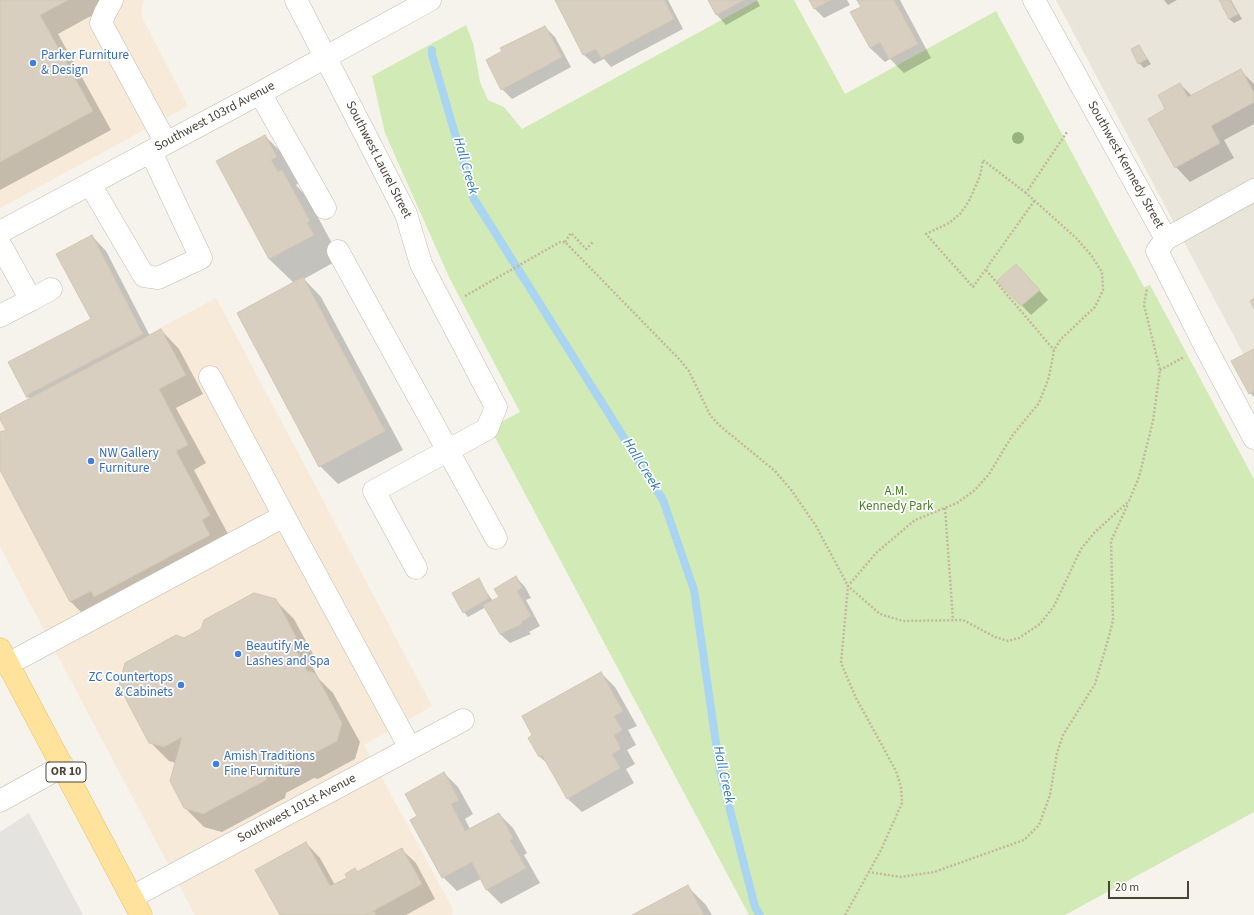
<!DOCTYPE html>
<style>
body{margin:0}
#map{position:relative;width:1254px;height:915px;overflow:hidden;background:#f6f3ec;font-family:"Source Sans 3",sans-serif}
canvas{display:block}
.scale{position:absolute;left:1108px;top:881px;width:81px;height:18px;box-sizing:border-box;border:2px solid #4b4439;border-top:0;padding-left:5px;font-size:12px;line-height:14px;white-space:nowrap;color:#4b4439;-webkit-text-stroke:3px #fff;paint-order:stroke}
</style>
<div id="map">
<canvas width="1254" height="915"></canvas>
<div class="scale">20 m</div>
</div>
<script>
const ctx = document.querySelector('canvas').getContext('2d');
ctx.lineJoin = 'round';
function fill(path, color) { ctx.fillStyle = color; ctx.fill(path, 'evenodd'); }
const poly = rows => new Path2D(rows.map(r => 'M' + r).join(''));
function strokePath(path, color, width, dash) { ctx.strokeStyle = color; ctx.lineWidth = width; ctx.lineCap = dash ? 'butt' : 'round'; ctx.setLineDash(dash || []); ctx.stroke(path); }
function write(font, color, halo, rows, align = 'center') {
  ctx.font = font + ' "Source Sans 3",sans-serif'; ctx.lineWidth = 3.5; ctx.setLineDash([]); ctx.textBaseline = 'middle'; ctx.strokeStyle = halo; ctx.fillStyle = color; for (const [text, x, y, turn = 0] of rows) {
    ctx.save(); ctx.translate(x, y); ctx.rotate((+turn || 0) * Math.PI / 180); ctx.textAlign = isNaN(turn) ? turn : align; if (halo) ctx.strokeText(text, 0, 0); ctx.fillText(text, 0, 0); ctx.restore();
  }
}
fill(poly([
 [1056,0,1254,0,1254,374]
]), '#eae5da');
fill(poly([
 [0,0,144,0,141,15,188,106,0,208],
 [216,298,432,706,364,745,453,909,452,915,195,915,0,547,0,414]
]), '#f7ead8');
fill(poly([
 [758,0,794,0,845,94,996,11,1144,287,1150,285,1254,479,1254,812,1065,915,749,915,490,428,520,412,449,277,385,133,372,76,466,25,473,43,480,82,488,100,504,107,522,129]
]), '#d2eab5');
fill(poly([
 [29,813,83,915,0,915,0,832]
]), '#e5e3e0');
fill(poly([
 [0,0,109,0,111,5,58,34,111,130,0,190],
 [556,0,668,0,683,29,611,67,604,59,594,64,584,55],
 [709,0,757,0,760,6,726,25,717,15],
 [810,0,847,0,850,5,824,18,815,9],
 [858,0,900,0,931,58,904,73,890,59,885,62,870,48,862,7],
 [1164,0,1177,0,1168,5],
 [1220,0,1231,0,1242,19,1234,23,1229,19],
 [545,27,555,37,571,67,512,99,502,89],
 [1139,46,1151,64,1144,68,1139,63,1132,49],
 [1240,70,1254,84,1254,124,1224,140,1234,158,1190,182,1176,167,1180,84,1192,96],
 [265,136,290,161,301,182,296,185,307,197,334,247,338,260,304,279,321,297,403,450,338,484,320,466,294,283,269,259,217,161],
 [92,236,106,251,150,336,161,330,179,349,203,394,176,408,206,463,194,470,228,534,89,620,71,602,0,468,0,434,7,430,0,416,30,400,10,363,92,319],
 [1016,265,1048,300,1031,315,998,281],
 [1254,350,1254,397,1250,393],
 [516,577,525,587,531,598,526,600,540,626,529,632,531,634,510,643,500,634,486,607,468,617,464,612,478,580,493,601,500,597],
 [275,600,294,619,314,656,311,664,319,679,333,693,360,742,355,759,318,779,314,778,286,793,285,798,222,832,204,827,185,808,176,763,169,761,150,742,185,639],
 [601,673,615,687,637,726,628,730,636,745,627,750,635,764,626,769,634,783,582,812,567,798,550,766,540,757,529,739],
 [444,773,458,787,473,814,465,819,470,829,499,814,513,828,527,853,524,855,540,883,501,904,487,890,481,879,457,891,443,877,419,817],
 [306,843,320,858,335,885,401,849,416,863,435,899,406,915,281,915],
 [688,887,706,905,712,915,634,915]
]), '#0003');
strokePath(poly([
 [432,50,432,55,474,199,663,500,694,590,720,771,755,907,760,915]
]), '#a9d4f2', 8);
const building = poly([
 [0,0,68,0,40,15,93,111,0,162,0,0],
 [555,0,664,0,674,19,601,58,596,49,583,55,555,0],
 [708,0,744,0,716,15,708,0],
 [809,0,831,0,814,9,809,0],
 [857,0,894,0,918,44,889,59,880,42,870,48,850,12,861,7,857,0],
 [1219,0,1230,0,1238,14,1229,19,1219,0],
 [545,26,562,57,501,90,486,60,502,51,500,48,545,26],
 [1139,45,1147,59,1138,64,1131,49,1139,45],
 [1241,69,1254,93,1254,102,1211,126,1220,143,1175,168,1148,119,1165,109,1158,95,1180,83,1188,97,1241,69],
 [265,135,277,157,271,160,278,172,282,170,310,221,307,223,314,235,269,259,216,161,265,135],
 [92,235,143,334,29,394,27,398,8,362,91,319,56,254,92,235],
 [1016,264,1040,290,1021,306,997,281,1016,264],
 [303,277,385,431,319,467,237,313,303,277],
 [1254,298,1254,309,1250,301,1254,298],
 [161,329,186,375,159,389,188,445,176,451,210,515,202,520,210,535,94,597,91,591,70,602,0,470,0,432,6,430,0,419,0,414,161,329],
 [1254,349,1254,391,1249,394,1231,361,1254,349],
 [516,576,522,588,517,591,531,616,521,622,522,624,500,634,483,605,499,597,494,589,516,576],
 [479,578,489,598,463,613,452,593,479,578],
 [254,593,276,599,296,637,293,645,307,671,315,673,342,723,337,741,299,761,296,760,267,775,266,780,203,814,184,808,170,781,182,737,164,747,149,743,119,686,125,663,176,635,184,638,201,629,204,620,254,593],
 [601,672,623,711,614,716,622,730,614,735,621,749,612,754,620,768,567,799,542,755,539,757,528,738,532,735,522,716,601,672],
 [444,772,459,800,451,804,465,831,499,813,513,838,510,840,526,868,486,890,472,862,442,878,410,820,417,816,405,794,444,772],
 [306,842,330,886,347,878,345,874,355,868,357,872,402,848,422,884,366,915,280,915,255,870,306,842],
 [688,885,704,915,632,915,688,885],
 [374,911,376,915,366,915,374,911]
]);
fill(building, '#d8cfc1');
strokePath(building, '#d3c7b4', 1);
const minor = poly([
 [112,0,105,13,101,23,166,143],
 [296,0,406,214,421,264,496,407,487,429,374,491,416,568],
 [1034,0,1166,239],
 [260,93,325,208],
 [90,184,144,276,158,278,201,258,151,152],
 [1254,190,1166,239,1157,251,1205,346,1254,438],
 [0,232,260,93,430,0],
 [0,244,31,300,51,289],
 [338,251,496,538],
 [0,316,31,300],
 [284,516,410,748],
 [8,664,284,516,210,377],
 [0,801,63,766],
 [132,897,463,720]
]);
const major = poly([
 [0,649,141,915]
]);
strokePath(minor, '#c2bbae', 23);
strokePath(major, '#e6c16a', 23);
strokePath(poly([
 [1026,193,983,160,980,176,969,201,960,214,949,223,926,234,973,287,1035,200],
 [565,242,571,233,586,249,593,242],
 [986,270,1054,350],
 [465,296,560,242,565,242,680,360,689,371,710,415,719,425,775,471,792,491,816,526,848,586,876,553,915,520,957,503,975,490,989,474,1012,436,1039,403,1049,377,1054,350,1061,339,1095,307,1103,290,1102,272,1091,255,1076,238,1026,193,1067,132],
 [1160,370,1184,357],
 [945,508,953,620],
 [868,872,901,877,934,872,1024,840,1039,825,1050,795,1057,753,1063,735,1095,684,1109,636,1113,620,1111,541,1128,504],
 [845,915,881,850,902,803,901,787,896,771,856,698,841,663,848,586,880,614,903,621,963,620,995,637,1008,641,1019,638,1040,624,1054,606,1081,549,1095,532,1129,501,1139,477,1153,421,1160,370,1144,305,1147,288]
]), '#c4b79f', 2.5, [2, 2]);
strokePath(minor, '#fff', 22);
strokePath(major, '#ffe39c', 22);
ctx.fillStyle = '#97b381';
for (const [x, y] of [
 [1018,138]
]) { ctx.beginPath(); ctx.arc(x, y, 6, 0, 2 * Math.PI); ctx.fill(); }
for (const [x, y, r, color] of [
 [33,63,4,"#3f7fe0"],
 [91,461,4,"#3f7fe0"],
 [238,654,4,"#3f7fe0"],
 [181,685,4,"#3f7fe0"],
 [216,764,4,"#3f7fe0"]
]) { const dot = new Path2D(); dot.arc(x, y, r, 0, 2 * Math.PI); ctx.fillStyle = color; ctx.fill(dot); strokePath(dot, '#fff', 1.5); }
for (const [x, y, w] of [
 [66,772,40]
]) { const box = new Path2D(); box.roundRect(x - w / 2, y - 10, w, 20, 3); ctx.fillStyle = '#fff'; ctx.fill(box); strokePath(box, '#4b4439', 1); }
write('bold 12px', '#4b4439', null, [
 ["OR 10",66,772]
]);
write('13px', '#366cbe', '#fff', [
 ["Parker Furniture",41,56],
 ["& Design",41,71],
 ["NW Gallery",99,454],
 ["Furniture",99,469],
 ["Beautify Me",246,647],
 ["Lashes and Spa",246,662],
 ["ZC Countertops",173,678,"right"],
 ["& Cabinets",173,693,"right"],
 ["Amish Traditions",224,757],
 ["Fine Furniture",224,772]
], 'left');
write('13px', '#4b4439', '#fff', [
 ["Southwest 103rd Avenue",215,117,-28],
 ["Southwest Laurel Street",378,160,63],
 ["Southwest Kennedy Street",1125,165,61],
 ["Southwest 101st Avenue",297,809,-28]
]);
write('13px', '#4a7f2a', '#fff', [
 ["A.M.",896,492],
 ["Kennedy Park",896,507]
]);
write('italic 14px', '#2e7ab2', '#fff', [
 ["Hall Creek",465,166,74],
 ["Hall Creek",641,465,58],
 ["Hall Creek",723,775,78]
]);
</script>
